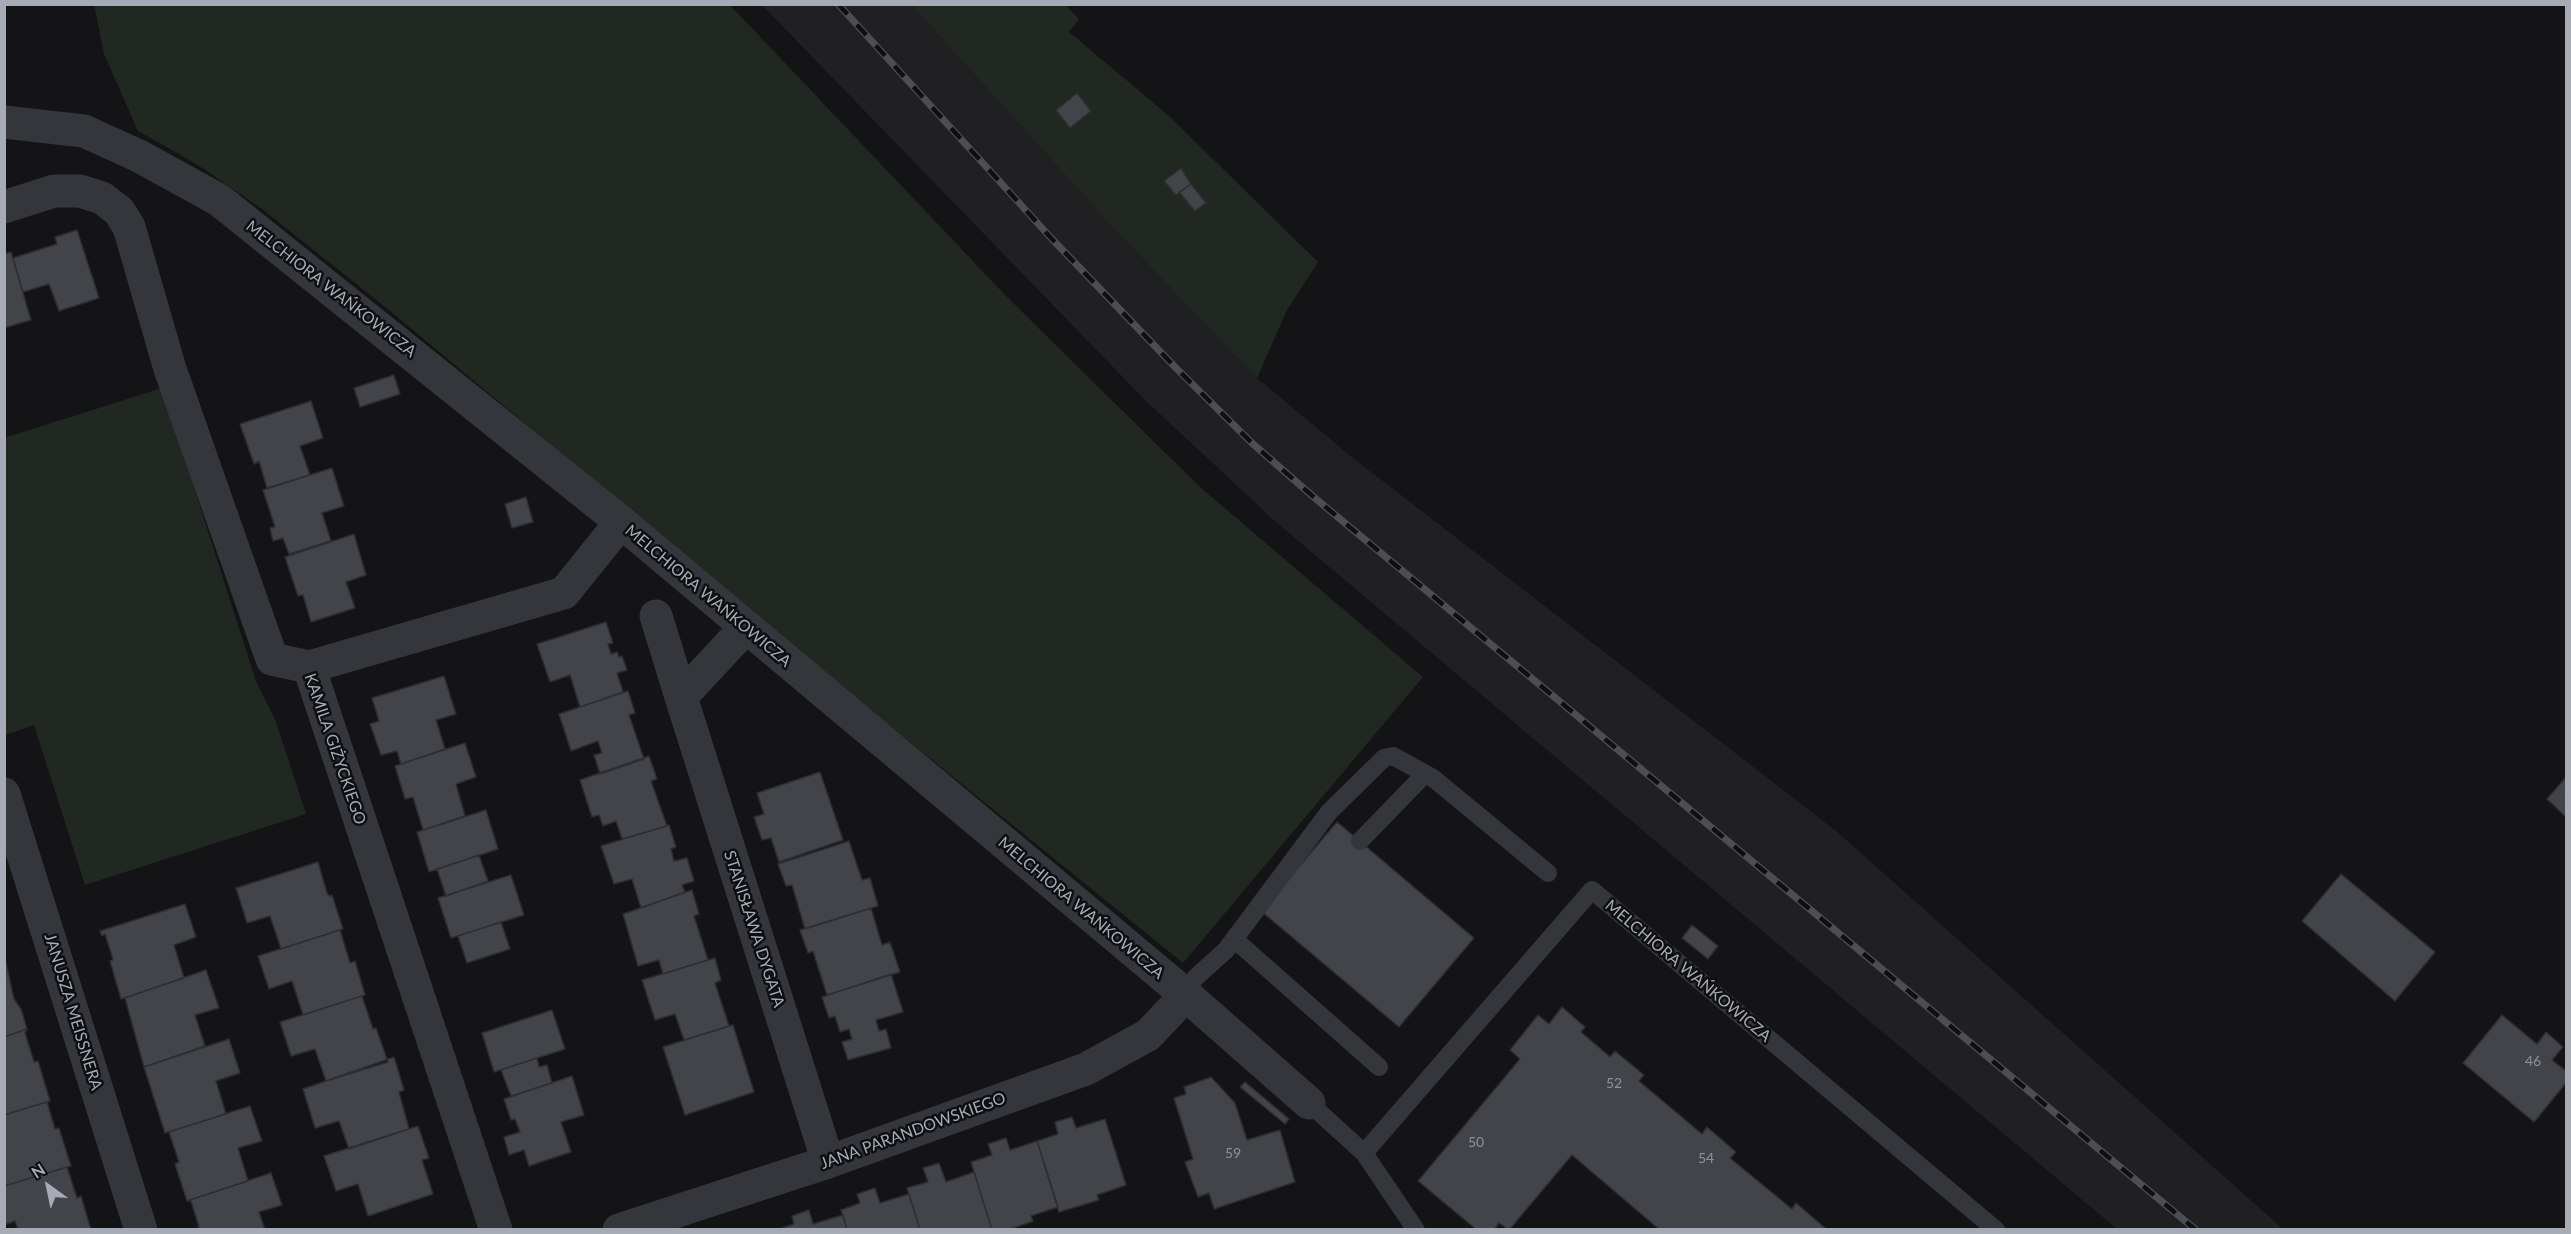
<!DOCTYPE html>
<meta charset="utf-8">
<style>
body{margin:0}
#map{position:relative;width:2571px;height:1234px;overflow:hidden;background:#141416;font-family:Lato,sans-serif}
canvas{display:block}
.frame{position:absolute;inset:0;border:6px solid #a6abb6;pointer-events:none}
.north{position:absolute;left:18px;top:1156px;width:60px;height:60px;-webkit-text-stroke:4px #0f0f11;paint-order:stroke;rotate:327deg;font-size:16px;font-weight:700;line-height:24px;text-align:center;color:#a6abb6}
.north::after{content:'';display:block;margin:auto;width:21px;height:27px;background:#a6abb6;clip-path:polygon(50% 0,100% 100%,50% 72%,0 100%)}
</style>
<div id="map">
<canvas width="2571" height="1234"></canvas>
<div class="frame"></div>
<div class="north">N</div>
</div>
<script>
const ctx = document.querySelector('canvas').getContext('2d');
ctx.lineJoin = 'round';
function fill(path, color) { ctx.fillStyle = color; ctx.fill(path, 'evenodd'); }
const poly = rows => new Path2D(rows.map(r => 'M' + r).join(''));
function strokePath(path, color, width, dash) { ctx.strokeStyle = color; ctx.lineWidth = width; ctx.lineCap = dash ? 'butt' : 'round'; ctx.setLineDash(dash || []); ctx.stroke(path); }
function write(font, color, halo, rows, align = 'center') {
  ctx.font = font + ' Lato,sans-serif'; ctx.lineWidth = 5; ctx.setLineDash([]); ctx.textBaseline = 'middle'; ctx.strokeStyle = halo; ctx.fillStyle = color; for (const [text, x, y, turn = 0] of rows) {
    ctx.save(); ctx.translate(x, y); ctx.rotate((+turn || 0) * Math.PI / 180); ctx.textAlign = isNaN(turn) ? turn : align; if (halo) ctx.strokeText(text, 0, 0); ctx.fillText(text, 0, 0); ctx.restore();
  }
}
fill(poly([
 [762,5,912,5,1257,378,1353,458,1835,830,2283,1229,2117,1229,1277,523,1146,401]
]), '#202023');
fill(poly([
 [94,4,730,5,1006,296,1201,488,1423,677,1183,963,815,665,384,306,262,209,198,165,138,131,104,54],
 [912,5,1066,5,1079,19,1069,32,1168,115,1318,262,1287,310,1257,378,1113,227],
 [162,388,256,681,276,722,306,814,85,885,34,725,5,735,4,438]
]), '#202821');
const building = poly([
 [1077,93,1091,111,1070,128,1056,110,1077,93],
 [1181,168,1191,184,1176,195,1164,181,1181,168],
 [1191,184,1206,203,1195,211,1179,192,1191,184],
 [77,230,99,298,59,311,49,284,23,292,13,258,57,244,55,237,77,230],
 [11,252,31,320,4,328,4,254,11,252],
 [394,375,400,394,360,407,354,388,394,375],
 [311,401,323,438,300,446,310,475,267,488,259,461,254,464,240,424,311,401],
 [332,468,344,506,322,513,331,541,289,554,283,538,273,541,270,528,275,527,263,490,332,468],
 [526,497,533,522,512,528,505,504,526,497],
 [354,534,366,575,346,582,355,608,311,622,303,595,298,596,285,557,354,534],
 [606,622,613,643,608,644,611,654,617,652,619,657,622,656,627,670,617,673,623,692,580,707,570,675,550,682,537,644,606,622],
 [444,676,456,714,436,720,445,749,401,764,397,751,381,755,370,724,379,721,372,698,444,676],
 [628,691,635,713,629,715,644,759,600,774,594,755,602,753,598,741,571,751,559,714,628,691],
 [465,743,476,777,456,784,465,816,423,830,413,797,405,799,395,766,465,743],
 [649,756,657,779,651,781,667,826,622,839,616,821,603,826,599,815,592,817,580,780,649,756],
 [820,772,843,840,779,862,771,838,762,840,754,817,764,814,757,793,820,772],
 [2566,777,2566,817,2547,799,2566,777],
 [486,810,498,849,429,872,417,832,486,810],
 [1337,822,1474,938,1399,1027,1261,911,1337,822],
 [669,825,676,847,671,849,674,861,687,858,694,881,682,885,685,892,641,908,632,879,614,884,601,846,669,825],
 [849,841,862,880,870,878,878,906,805,929,792,885,786,886,778,864,849,841],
 [479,855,488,881,446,896,437,869,479,855],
 [318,862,327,893,329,896,332,895,343,929,281,949,270,916,247,923,236,888,318,862],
 [2341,874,2435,952,2395,1001,2302,921,2341,874],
 [511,875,524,915,451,938,438,898,511,875],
 [692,890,699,914,694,916,708,960,663,974,659,960,638,966,623,914,692,890],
 [185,904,196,937,174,945,184,978,121,999,110,961,113,960,112,956,105,934,102,936,100,931,185,904],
 [871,908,882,945,890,942,900,972,827,995,813,951,808,953,800,930,871,908],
 [501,922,510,949,467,963,458,936,501,922],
 [1692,925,1718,946,1708,959,1682,938,1692,925],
 [340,930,350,963,355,961,365,995,303,1015,292,981,269,989,258,956,340,930],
 [715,958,721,980,715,983,729,1026,684,1040,675,1014,655,1020,642,980,715,958],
 [6,963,14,999,21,1009,27,1029,4,1037,6,963],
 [206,970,219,1008,195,1015,205,1046,144,1067,125,998,206,970],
 [891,974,903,1012,876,1020,879,1031,886,1029,891,1048,848,1060,842,1042,852,1039,849,1029,840,1032,835,1016,829,1018,822,997,891,974],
 [362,996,373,1029,376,1028,388,1062,326,1081,315,1049,291,1056,280,1022,362,996],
 [1562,1007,1585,1027,1581,1032,1610,1057,1615,1051,1644,1075,1639,1081,1702,1134,1707,1127,1736,1152,1730,1158,1792,1209,1796,1203,1825,1228,1824,1230,1660,1230,1572,1155,1509,1230,1499,1223,1494,1230,1477,1230,1418,1181,1520,1059,1510,1050,1538,1015,1549,1024,1562,1007],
 [552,1010,565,1049,494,1072,482,1033,552,1010],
 [2502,1015,2537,1044,2546,1032,2563,1047,2552,1060,2566,1071,2566,1083,2534,1122,2463,1063,2502,1015],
 [733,1025,754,1092,685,1115,663,1047,733,1025],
 [27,1029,25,1033,34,1062,38,1061,50,1101,4,1115,4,1037,27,1029],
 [229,1039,240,1073,216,1081,226,1114,165,1133,144,1067,229,1039],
 [394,1057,404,1090,399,1092,409,1129,349,1149,339,1121,315,1128,303,1089,394,1057],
 [537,1058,539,1067,547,1065,552,1083,511,1096,501,1070,537,1058],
 [572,1076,584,1115,561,1122,571,1152,529,1166,524,1150,509,1155,504,1137,520,1132,515,1119,511,1120,504,1099,572,1076],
 [1211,1077,1235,1103,1247,1140,1280,1130,1295,1182,1214,1209,1209,1193,1198,1197,1185,1162,1193,1159,1174,1098,1186,1094,1184,1087,1211,1077],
 [1245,1082,1289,1119,1285,1124,1240,1087,1245,1082],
 [47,1102,55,1129,59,1128,71,1166,4,1186,4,1115,47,1102],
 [250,1106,262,1141,238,1148,248,1181,187,1201,175,1164,179,1162,169,1132,250,1106],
 [1072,1117,1076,1128,1105,1119,1126,1185,1097,1195,1099,1200,1059,1212,1037,1141,1058,1134,1055,1122,1072,1117],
 [418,1126,429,1158,422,1160,433,1194,368,1216,358,1184,336,1191,324,1156,418,1126],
 [1006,1138,1010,1150,1037,1141,1058,1207,1031,1216,1033,1221,1008,1230,992,1230,971,1162,992,1155,988,1144,1006,1138],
 [939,1163,946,1182,974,1172,992,1230,920,1230,907,1188,928,1182,923,1168,939,1163],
 [67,1167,77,1198,81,1196,91,1230,18,1230,15,1221,4,1225,4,1186,67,1167],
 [271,1173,282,1205,259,1212,265,1230,196,1230,199,1227,191,1201,187,1201,271,1173],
 [875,1188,880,1203,909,1194,920,1230,847,1230,841,1210,860,1203,857,1194,875,1188],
 [809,1210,813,1224,843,1215,847,1230,776,1230,794,1224,792,1216,809,1210]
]);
fill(building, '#434449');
strokePath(building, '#2e2e32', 1.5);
strokePath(poly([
 [1360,841,1425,774],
 [1234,939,1379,1067],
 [1186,995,1195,978,1226,950,1329,812,1384,758,1393,756,1433,778,1548,873],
 [1309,1103,1364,1153,1416,1230],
 [1364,1153,1592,890,1996,1230]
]), '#35363b', 18);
strokePath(poly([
 [4,122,84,131,139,156,219,200,621,522,1186,995,1309,1103],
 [4,207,54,191,80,191,102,198,119,211,129,227,170,369,272,659,309,667,496,1230],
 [656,616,681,697],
 [746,627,681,697,828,1162],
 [309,667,564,593,621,522],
 [4,794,141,1230],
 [619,1230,828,1162,1086,1069,1148,1035,1186,995]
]), '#35363b', 33);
const rail = poly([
 [838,4,1052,239,1176,368,1253,444,1316,499,2196,1230]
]);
strokePath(rail, '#4c4e54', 7);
strokePath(rail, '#0f0f11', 4.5, [14]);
write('14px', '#8d919b', null, [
 ["46",2533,1061],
 ["52",1614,1083],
 ["50",1476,1142],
 ["59",1233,1153],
 ["54",1706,1158]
]);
write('16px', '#a6abb6', '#0f0f11', [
 ["MELCHIORA WAŃKOWICZA",331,289,38],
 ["MELCHIORA WAŃKOWICZA",708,596,40],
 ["KAMILA GIŻYCKIEGO",335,749,71],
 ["MELCHIORA WAŃKOWICZA",1081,908,40],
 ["STANISŁAWA DYGATA",754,929,72],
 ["MELCHIORA WAŃKOWICZA",1688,971,40],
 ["JANUSZA MEISSNERA",73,1012,73],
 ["JANA PARANDOWSKIEGO",913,1131,-20]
]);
</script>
